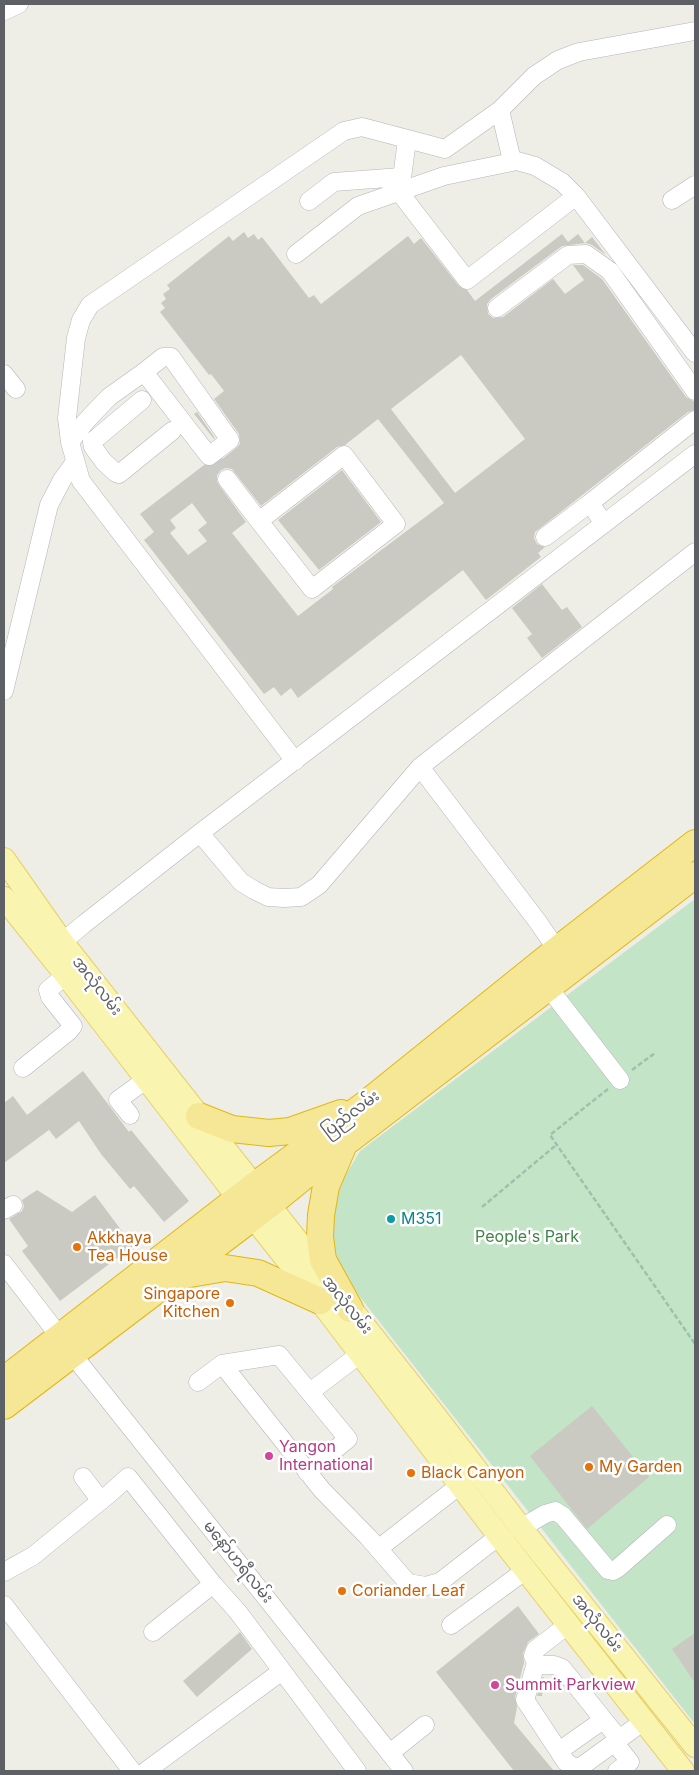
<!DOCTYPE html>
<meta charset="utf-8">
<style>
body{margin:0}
#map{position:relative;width:699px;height:1775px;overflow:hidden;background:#eeede6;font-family:Inter,sans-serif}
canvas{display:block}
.frame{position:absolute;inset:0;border:5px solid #5d6065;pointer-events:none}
</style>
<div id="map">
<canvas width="699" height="1775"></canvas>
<div class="frame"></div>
</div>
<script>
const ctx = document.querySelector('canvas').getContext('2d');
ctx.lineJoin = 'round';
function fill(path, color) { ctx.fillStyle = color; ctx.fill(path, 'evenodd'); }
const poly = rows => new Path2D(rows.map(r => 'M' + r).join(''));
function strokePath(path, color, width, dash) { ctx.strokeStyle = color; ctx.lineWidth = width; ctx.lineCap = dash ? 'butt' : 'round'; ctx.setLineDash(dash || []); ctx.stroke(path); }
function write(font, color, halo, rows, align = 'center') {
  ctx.font = font + ' Inter,"Noto Sans Myanmar",sans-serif'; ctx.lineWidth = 5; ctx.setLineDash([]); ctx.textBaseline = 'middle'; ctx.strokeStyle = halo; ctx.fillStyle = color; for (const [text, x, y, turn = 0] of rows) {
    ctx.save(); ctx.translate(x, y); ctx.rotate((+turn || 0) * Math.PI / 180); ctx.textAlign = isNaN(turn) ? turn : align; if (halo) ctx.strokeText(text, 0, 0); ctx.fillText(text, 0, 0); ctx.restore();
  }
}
fill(poly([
 [695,899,695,1724,331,1260,331,1200,360,1151]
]), '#c4e4c7');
fill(poly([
 [244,232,248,238,254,234,258,240,262,237,309,298,314,295,321,304,408,236,414,244,421,238,459,286,467,290,475,301,562,234,568,242,578,234,585,243,592,237,606,255,592,245,586,243,562,246,491,299,487,304,488,314,493,318,503,317,553,279,565,294,584,280,573,265,583,265,602,279,686,397,695,402,695,410,688,412,539,529,535,532,534,538,537,544,545,547,538,553,541,557,486,600,463,570,298,698,291,688,281,696,274,687,264,694,144,540,154,532,140,514,204,465,210,467,215,465,236,448,240,444,239,434,214,399,224,391,211,374,209,375,160,312,165,308,161,303,166,299,163,294,170,289,167,285,229,236,233,241],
 [461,355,525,439,455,493,391,409],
 [378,419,444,503,332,587,333,589,298,616,232,533,246,522,219,485,217,481,217,475,221,470,226,468,232,469,261,506,337,447,345,445],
 [192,503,207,523,198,530,207,541,188,555,170,533,176,528,170,520],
 [197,412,215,438,214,439,194,414],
 [342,470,381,522,319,570,278,520],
 [542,584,562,610,567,607,582,627,542,658,527,638,532,634,512,608],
 [83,1071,129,1132,131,1130,189,1201,164,1222,134,1186,130,1189,101,1154,79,1121,56,1139,49,1130,4,1163,4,1103,13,1096,27,1115],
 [37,1190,72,1212,95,1195,133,1246,60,1301,22,1251,28,1246,9,1219,22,1211,24,1206,22,1200],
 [592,1406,649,1477,587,1529,530,1456],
 [518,1606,539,1634,528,1642,523,1653,524,1663,515,1697,517,1707,514,1723,554,1771,514,1771,436,1672],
 [240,1632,252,1649,197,1697,183,1681],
 [695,1633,695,1683,672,1649],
 [543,1677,544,1677,542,1696,537,1696]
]), '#cac9c2');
strokePath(poly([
 [209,456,227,479]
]), '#cacac6', 18, [18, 9]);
const minor = poly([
 [4,11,19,4],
 [500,110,512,161],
 [407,140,400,193,467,280,576,196],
 [672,200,695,185],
 [309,201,334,182,401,177],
 [296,254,358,206,444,176,517,161,535,166,562,182,576,196,695,353],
 [497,308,568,255,586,254,610,271,695,391],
 [4,374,16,389],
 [142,400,92,442,93,447,104,462,116,473,119,474,172,431],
 [70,442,86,421,109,397,144,372,209,456,230,440,171,357,163,357,144,372],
 [344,455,396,524,312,589,259,521,344,455],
 [227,479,259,521],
 [604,524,590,503,695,420],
 [545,537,590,503],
 [4,691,49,505,62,480,75,462],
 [295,761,81,481,70,442,67,418,76,338,81,320,90,305,344,131,362,127,445,149,500,110,534,76,558,60,579,52,695,31],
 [420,767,538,922,557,950],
 [200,833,241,882,254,890,268,897,284,898,301,897,319,885,420,767,695,552],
 [53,950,84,924,200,833,695,454],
 [548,987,620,1080],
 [23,1068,69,1031,73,1026,50,997,48,990,66,975],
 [130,1115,118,1100,147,1079],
 [4,1210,13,1205],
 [4,1264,60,1337],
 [72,1354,404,1771],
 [222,1364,322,1490,368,1537,408,1583,426,1586,440,1582,499,1536],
 [198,1382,222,1364,279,1355,348,1439,307,1472],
 [310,1392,360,1354],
 [83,1477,101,1501],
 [521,1528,545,1514,555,1511,563,1516,608,1570,613,1571,618,1568,667,1525],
 [378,1549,460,1485],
 [4,1572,33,1556,109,1494,128,1477,213,1584,153,1632],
 [213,1584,238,1612,357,1771],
 [4,1605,132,1771],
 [569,1624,535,1650,533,1656,536,1663,544,1665,554,1665,562,1668,619,1739],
 [451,1625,526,1570],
 [536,1663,525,1700,566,1762,575,1768,582,1766,644,1721],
 [614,1742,630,1762,617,1771],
 [559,1751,603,1720],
 [390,1753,425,1725],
 [146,1771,282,1671]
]);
const major = poly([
 [4,859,63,943,254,1186],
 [4,898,66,975,239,1199],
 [269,1205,433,1413,521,1528,695,1746],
 [253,1217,320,1301,499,1536,683,1771]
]);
const highway = poly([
 [199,1116,232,1129,269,1133,290,1131,341,1113],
 [342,1149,326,1186,321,1215,320,1237,323,1260,350,1309],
 [178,1276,225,1268,258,1273,320,1301],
 [4,1380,254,1186,367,1103,557,950,695,843],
 [4,1406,269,1205,345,1143,695,875]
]);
strokePath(minor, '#b3b5b9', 19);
strokePath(major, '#e7d066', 24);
strokePath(highway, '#e3b711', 28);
strokePath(poly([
 [632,1070,655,1053],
 [608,1089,550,1135,695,1344],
 [482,1207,555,1146]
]), '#9cc2ab', 2.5, [5, 2.5]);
strokePath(minor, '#fff', 18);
strokePath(major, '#f9f5b0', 22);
strokePath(highway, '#f5e796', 26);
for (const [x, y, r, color] of [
 [391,1219,5,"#0f9aa8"],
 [77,1247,5,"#e8710a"],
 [230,1303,5,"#e8710a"],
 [269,1456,5,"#d1479c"],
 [589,1467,5,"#e8710a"],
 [411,1473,5,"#e8710a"],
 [342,1591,5,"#e8710a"],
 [495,1685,5,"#d1479c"]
]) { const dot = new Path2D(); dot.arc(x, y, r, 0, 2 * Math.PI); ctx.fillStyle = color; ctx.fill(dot); strokePath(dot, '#fff', 2); }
write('16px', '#5d6065', '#fff', [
 ["အလုံလမ်း",97,986,52],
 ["ပြည်လမ်း",351,1114,-37],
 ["အလုံလမ်း",347,1305,51],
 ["မနော်ဟရီလမ်း",238,1562,51],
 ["အလုံလမ်း",597,1623,51]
]);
write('16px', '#0d838f', '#fff', [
 ["M351",401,1219]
], 'left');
write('16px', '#3c8547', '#fff', [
 ["People's Park",527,1237]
]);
write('16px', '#c56008', '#fff', [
 ["Akkhaya",87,1238],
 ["Tea House",87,1256],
 ["Singapore",220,1294,"right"],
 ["Kitchen",220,1312,"right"],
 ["My Garden",599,1467],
 ["Black Canyon",421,1473],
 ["Coriander Leaf",352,1591]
], 'left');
write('16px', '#b23c85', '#fff', [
 ["Yangon",279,1447],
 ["International",279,1465],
 ["Summit Parkview",505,1685]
], 'left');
</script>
